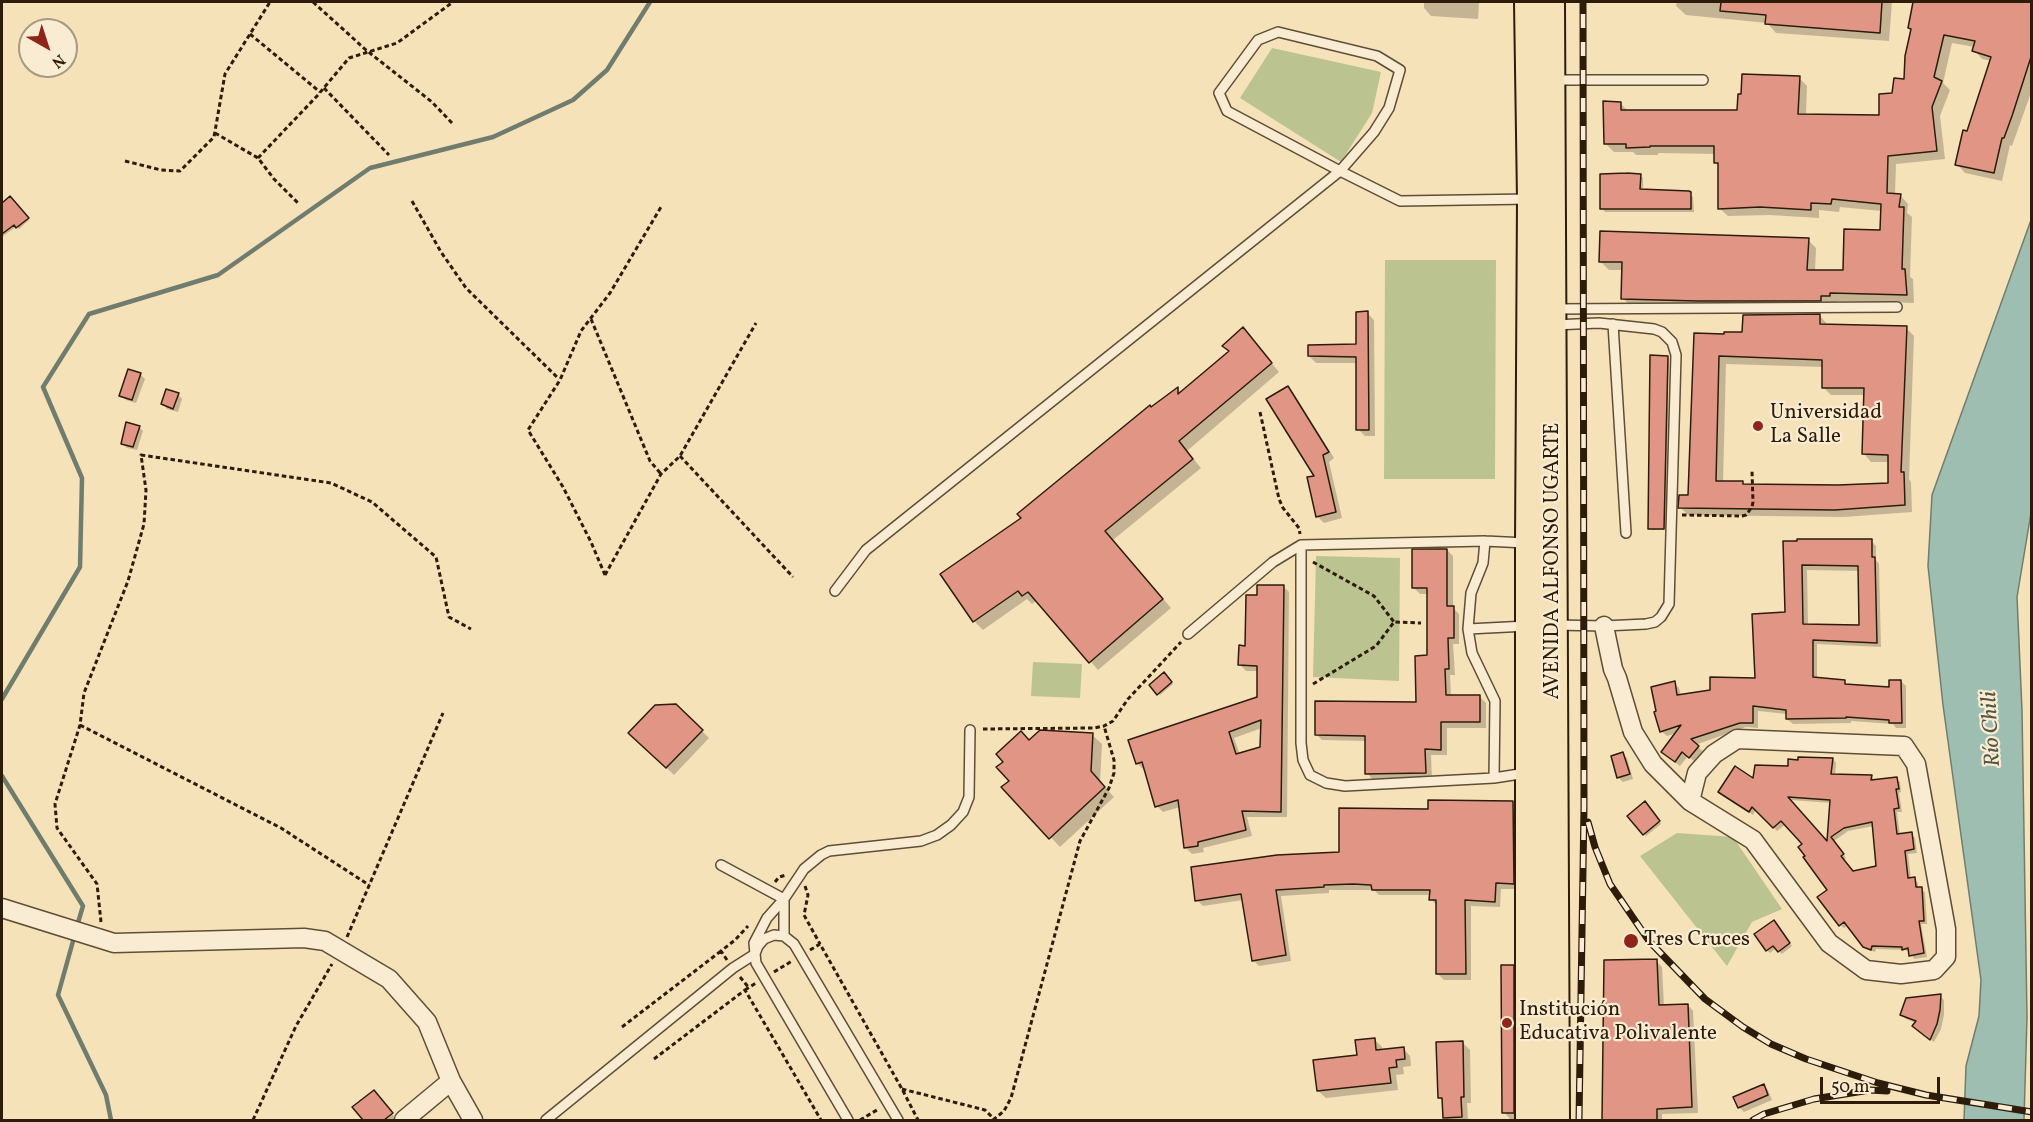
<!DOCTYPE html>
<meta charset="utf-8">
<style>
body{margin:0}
#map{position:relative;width:2033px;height:1122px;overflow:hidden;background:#f6e2b9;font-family:Vollkorn,serif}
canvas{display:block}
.frame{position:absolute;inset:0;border:3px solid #2d1c0a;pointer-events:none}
.north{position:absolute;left:18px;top:18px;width:60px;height:60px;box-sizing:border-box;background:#f9ecd2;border:2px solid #a79982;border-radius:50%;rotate:141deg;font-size:16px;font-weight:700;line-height:24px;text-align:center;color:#2d1c0a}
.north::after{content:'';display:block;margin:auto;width:21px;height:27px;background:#8f2418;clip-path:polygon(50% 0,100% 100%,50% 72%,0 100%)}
.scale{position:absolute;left:1820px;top:1077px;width:120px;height:27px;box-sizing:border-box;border:3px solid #2d1c0a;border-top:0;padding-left:8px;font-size:18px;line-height:21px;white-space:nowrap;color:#2d1c0a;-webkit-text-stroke:4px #f9ecd2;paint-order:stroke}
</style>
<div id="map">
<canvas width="2033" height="1122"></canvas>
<div class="frame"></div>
<div class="north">N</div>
<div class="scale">50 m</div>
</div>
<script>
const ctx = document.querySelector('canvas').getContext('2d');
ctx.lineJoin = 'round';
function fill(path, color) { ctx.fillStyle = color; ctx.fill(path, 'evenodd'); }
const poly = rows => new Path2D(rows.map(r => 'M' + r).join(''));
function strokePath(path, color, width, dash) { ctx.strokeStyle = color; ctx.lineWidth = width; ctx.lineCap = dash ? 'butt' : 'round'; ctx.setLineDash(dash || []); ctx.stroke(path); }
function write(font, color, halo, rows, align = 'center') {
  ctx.font = font + ' Vollkorn,serif'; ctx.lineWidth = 4.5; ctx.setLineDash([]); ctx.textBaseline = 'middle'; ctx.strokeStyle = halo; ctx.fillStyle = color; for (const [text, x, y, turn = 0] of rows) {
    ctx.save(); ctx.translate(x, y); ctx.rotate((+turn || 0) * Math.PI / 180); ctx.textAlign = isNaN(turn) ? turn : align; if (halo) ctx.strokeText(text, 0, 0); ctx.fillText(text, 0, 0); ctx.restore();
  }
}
fill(poly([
 [1272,48,1381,72,1372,113,1341,162,1240,98],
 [1385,260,1496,260,1495,479,1384,479],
 [1316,556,1400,558,1399,681,1313,677],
 [1033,662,1082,664,1080,698,1031,696],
 [1677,833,1733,837,1782,909,1752,922,1727,966,1640,856]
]), '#bbc390');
const water = poly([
 [2031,220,2032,507,2017,597,2022,710,2027,1017,2024,1120,1964,1120,1966,1066,1979,1016,1981,980,1943,705,1928,566,1932,495,2031,220]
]);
fill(water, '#9dbeb0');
strokePath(water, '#707d6e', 1.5);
fill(poly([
 [1424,2,1479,2,1478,19,1431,16,1424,8],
 [1677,2,1892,2,1889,41,1776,33,1767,23,1686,15,1676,6],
 [1915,2,1978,2,1989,4,1989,2,2032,2,2032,90,2012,146,2010,145,2002,181,1965,173,1957,164,1991,61,1982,59,1974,50,1975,47,1952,43,1943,83,1950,90,1940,116,1945,159,1896,164,1895,195,1900,195,1908,204,1907,213,1912,217,1910,277,1913,279,1914,303,1838,301,1838,304,1631,307,1623,298,1624,270,1609,270,1600,261,1808,240,1816,248,1815,272,1845,272,1881,231,1882,211,1840,207,1839,212,1819,210,1819,218,1769,215,1728,216,1719,208,1719,166,1715,162,1716,154,1658,153,1658,155,1636,155,1633,152,1614,152,1605,143,1620,103,1629,112,1738,112,1799,78,1807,86,1806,116,1881,116,1906,80,1912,31,1910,28],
 [1640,175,1643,178,1643,191,1688,192,1693,197,1694,212,1605,212,1602,208],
 [10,198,29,220,19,229,17,226,2,237,2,205],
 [1367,313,1374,320,1375,436,1365,436,1358,429,1357,363,1316,363,1309,356,1357,346],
 [1820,316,1828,325,1906,328,1914,336,1909,479,1911,482,1912,512,1844,517,1688,515,1680,507,1690,497,1695,335,1744,334],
 [1726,364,1823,367,1823,387,1831,395,1866,395,1864,454,1871,462,1889,462,1890,484,1838,487,1745,486,1743,483,1723,483],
 [1243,329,1279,372,1187,451,1201,468,1113,540,1171,608,1098,670,1037,600,1032,604,1027,599,983,630,974,621,943,574,1023,519,1151,409,1178,389,1181,393,1230,352],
 [1668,357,1669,359,1666,530,1651,530,1649,528],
 [140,374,145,379,136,403,126,400,121,395],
 [1288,388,1294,394,1334,458,1329,462,1342,518,1324,523,1317,516,1316,477],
 [178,394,182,399,178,412,167,409,163,404],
 [139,427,143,431,137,450,127,448,123,444],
 [1871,541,1876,546,1876,560,1879,564,1881,647,1817,644,1817,679,1844,682,1849,686,1890,688,1901,681,1906,686,1906,728,1896,728,1893,724,1851,721,1851,723,1793,724,1787,719,1787,714,1758,711,1758,728,1746,727,1695,745,1704,752,1695,762,1688,756,1680,766,1668,757,1677,733,1667,736,1661,731,1674,683,1679,688,1681,696,1711,691,1756,680,1787,613,1785,543],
 [1807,570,1860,571,1861,627,1808,625],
 [1447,550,1453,556,1453,608,1459,614,1459,644,1453,644,1455,675,1450,675,1451,696,1480,697,1486,703,1486,728,1447,728,1447,755,1431,755,1432,778,1373,780,1367,773,1366,741,1322,740,1316,734,1418,704,1428,657,1428,594,1420,594,1413,587],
 [1283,586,1289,592,1287,817,1247,817,1252,836,1203,848,1204,852,1192,854,1186,848,1180,807,1163,812,1157,806,1145,769,1144,770,1137,763,1258,698,1259,671,1246,671,1240,665,1247,647,1258,597],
 [1262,728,1262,748,1240,755,1234,738],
 [1164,674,1173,684,1160,695,1151,685],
 [676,705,709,738,674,775,630,733],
 [1092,735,1102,744,1100,782,1114,797,1060,847,1003,787,1011,781,1029,741],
 [1622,754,1627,758,1633,779,1623,782,1618,777],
 [1833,759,1836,763,1835,776,1871,777,1876,781,1896,778,1900,782,1901,792,1899,793,1902,812,1897,812,1900,836,1911,834,1915,838,1917,853,1908,854,1911,879,1914,879,1918,883,1918,888,1925,892,1927,924,1921,924,1927,957,1914,959,1910,952,1905,950,1876,949,1875,952,1869,950,1849,925,1844,928,1840,925,1829,891,1807,856,1804,845,1786,824,1777,831,1756,809,1753,815,1724,795,1789,767],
 [1790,800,1832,803,1828,844],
 [1874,826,1878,867,1853,873,1844,860,1846,858,1834,841,1848,831],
 [1513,802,1519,808,1519,889,1501,889,1500,907,1471,906,1471,980,1444,980,1438,974,1437,906,1431,899,1431,895,1379,895,1374,890,1329,890,1329,893,1281,896,1291,961,1259,966,1253,960,1243,900,1203,906,1197,900,1341,854,1429,810],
 [1645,803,1661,824,1646,836,1629,816],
 [1777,925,1792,946,1782,954,1776,948,1770,953,1767,950],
 [1606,961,1656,961,1662,967,1664,1006,1688,1005,1693,1011,1698,1113,1662,1114,1662,1120,1603,1120],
 [1513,967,1520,973,1520,1119,1510,1119,1504,1112],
 [1940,996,1944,1000,1944,1015,1941,1029,1934,1042,1918,1030,1916,1023,1906,1019,1902,1015],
 [1374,1039,1382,1047,1382,1051,1403,1048,1410,1056,1411,1066,1403,1067,1404,1074,1396,1075,1398,1090,1326,1098,1318,1091,1359,1056],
 [1463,1043,1470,1050,1471,1103,1467,1103,1468,1120,1448,1120,1444,1117,1443,1101,1439,1097],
 [1764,1086,1768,1090,1772,1100,1744,1112,1739,1107],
 [378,1096,396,1119,394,1120,365,1120,354,1107]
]), '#0003');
strokePath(poly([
 [2,699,80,567,82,478,43,387,89,314,218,275,370,168,493,137,573,100,607,70,650,2],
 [2,776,83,906,77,926],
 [75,934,58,995,106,1095,111,1120]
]), '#707d6e', 4.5);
const building = poly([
 [1721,2,1882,2,1880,33,1765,24,1766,15,1720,11,1721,2],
 [1913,2,2031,2,2031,57,2012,116,2004,138,2002,138,1994,173,1955,165,1963,130,1967,131,1991,57,1972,51,1975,41,1944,35,1934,77,1942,81,1932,107,1937,151,1888,156,1887,193,1901,194,1899,207,1904,207,1902,269,1905,269,1907,295,1830,293,1830,296,1821,296,1821,301,1697,301,1621,299,1622,262,1599,262,1600,231,1809,238,1807,270,1843,270,1844,229,1880,230,1881,204,1832,199,1831,204,1811,203,1811,210,1760,207,1718,209,1718,163,1714,163,1714,146,1650,146,1650,147,1626,148,1626,144,1604,144,1603,101,1621,102,1621,110,1737,110,1738,94,1741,94,1742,74,1800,76,1798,114,1879,115,1879,94,1892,93,1894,78,1904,79,1905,56,1911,29,1908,28,1913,2],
 [1627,173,1641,174,1640,189,1689,191,1691,192,1691,209,1600,209,1600,174,1627,173],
 [10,196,29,218,16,228,14,225,2,234,2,203,10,196],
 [1368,311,1369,430,1356,430,1356,357,1308,356,1308,345,1356,344,1356,312,1368,311],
 [1820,314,1820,324,1907,326,1901,472,1904,472,1905,505,1835,510,1678,508,1679,495,1688,495,1694,333,1724,334,1724,332,1742,332,1743,315,1820,314],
 [1719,356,1822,360,1822,388,1864,388,1862,454,1888,455,1888,483,1838,485,1743,484,1743,481,1716,481,1719,356],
 [1243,327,1272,363,1179,441,1193,459,1105,531,1163,599,1089,663,1028,592,1022,596,1018,591,973,622,940,574,1021,518,1017,514,1150,405,1151,407,1178,387,1178,394,1229,351,1222,346,1243,327],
 [1650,355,1668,356,1664,529,1648,529,1650,355],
 [128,369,141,373,132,400,119,396,128,369],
 [1288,386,1329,452,1323,455,1336,512,1316,517,1307,477,1314,476,1266,399,1288,386],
 [166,389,179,393,173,409,161,404,166,389],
 [126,422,140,426,133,447,121,444,126,422],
 [1797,539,1872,539,1872,557,1875,557,1877,643,1813,640,1813,677,1845,680,1845,684,1889,687,1889,680,1901,680,1902,723,1889,723,1889,720,1846,717,1846,718,1786,719,1786,710,1753,706,1753,723,1740,723,1691,739,1699,746,1689,758,1682,752,1675,762,1661,752,1681,725,1660,732,1654,712,1656,711,1651,687,1675,681,1677,695,1710,690,1710,677,1755,678,1752,614,1785,612,1783,541,1797,541,1797,539],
 [1802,565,1858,566,1859,625,1803,624,1802,565],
 [1412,549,1447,549,1447,606,1454,606,1454,638,1448,638,1449,669,1445,669,1446,695,1480,695,1480,722,1441,722,1441,750,1425,749,1426,773,1365,774,1365,736,1315,735,1315,701,1416,702,1415,656,1427,655,1427,588,1412,588,1412,549],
 [1257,585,1284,585,1281,812,1242,811,1246,830,1198,842,1198,846,1184,848,1178,800,1155,807,1142,762,1136,764,1128,740,1257,697,1257,666,1238,665,1239,645,1245,646,1246,595,1257,595,1257,585],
 [1261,720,1260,747,1236,754,1229,732,1261,720],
 [1164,672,1172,682,1157,695,1149,685,1164,672],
 [676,704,703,730,666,768,628,733,655,705,676,704],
 [1040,730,1093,733,1091,771,1105,787,1049,839,1001,787,1009,781,996,767,1003,762,996,754,1021,731,1029,740,1040,730],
 [1623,752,1630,774,1617,778,1611,756,1623,752],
 [1798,757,1833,758,1831,774,1872,775,1871,780,1897,777,1899,789,1896,789,1899,808,1894,809,1897,834,1912,832,1914,849,1905,851,1908,878,1915,877,1916,887,1922,887,1924,921,1919,921,1924,953,1909,956,1908,948,1902,950,1902,947,1872,946,1871,950,1863,947,1844,922,1839,926,1817,897,1827,890,1803,857,1805,856,1798,847,1802,844,1781,821,1773,828,1752,807,1749,812,1718,792,1735,766,1753,778,1755,765,1788,766,1788,759,1798,760,1798,757],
 [1788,797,1830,800,1827,841,1788,797],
 [1872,822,1876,866,1853,871,1841,856,1844,854,1831,837,1844,828,1872,822],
 [1428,800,1513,801,1514,884,1496,883,1495,902,1465,900,1466,974,1436,974,1436,900,1429,900,1430,890,1372,890,1371,885,1353,884,1324,885,1324,887,1276,890,1286,955,1252,961,1241,894,1195,901,1191,867,1277,855,1339,852,1339,808,1428,809,1428,800],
 [1645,801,1660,821,1643,835,1627,816,1645,801],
 [1774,920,1790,943,1778,952,1773,946,1766,951,1754,934,1774,920],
 [1657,959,1659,1005,1688,1004,1692,1107,1657,1109,1657,1120,1602,1120,1604,960,1657,959],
 [1501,965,1514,965,1514,1113,1502,1113,1501,965],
 [1941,994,1940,1010,1937,1024,1930,1040,1912,1026,1916,1021,1900,1015,1906,998,1941,994],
 [1375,1038,1376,1050,1404,1047,1405,1059,1396,1060,1397,1067,1389,1068,1391,1083,1317,1091,1313,1060,1357,1055,1355,1040,1375,1038],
 [1463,1041,1464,1097,1461,1097,1462,1117,1443,1118,1442,1098,1438,1098,1436,1042,1463,1041],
 [1764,1084,1768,1095,1738,1108,1733,1097,1764,1084],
 [374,1090,393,1113,384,1120,363,1120,352,1107,374,1090]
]);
fill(building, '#e19685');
strokePath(building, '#2d1c0a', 1.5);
const service = poly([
 [1552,80,1703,80],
 [1554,309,1897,307],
 [1613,324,1626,533],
 [1554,325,1599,323,1654,329,1662,332,1672,342,1676,355,1669,604,1661,617,1655,622,1646,624,1604,626,1556,625],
 [1485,541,1483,563,1471,593,1468,629,1472,653,1495,701,1494,778],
 [1301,545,1301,743,1303,760,1310,775,1326,783,1345,786,1494,778,1526,773],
 [835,591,866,550,1340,171,1374,132,1389,108,1400,70,1377,56,1278,32,1258,40,1219,93,1227,111,1340,171,1400,201,1530,199],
 [1468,629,1527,626],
 [1188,634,1273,562,1301,545,1485,541,1526,543],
 [721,865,784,899],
 [784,899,784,936],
 [546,1120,733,968,755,954,754,943,767,918,784,899,804,869,821,855,829,851,921,841,937,835,951,825,963,812,969,797,970,730],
 [848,1120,756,963,755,954,758,946,764,939,774,935,784,936,794,944,898,1120]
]);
const minor = poly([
 [1604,626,1613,669,1617,678,1633,732,1653,764,1690,801,1753,840,1829,943,1866,970,1901,974,1934,970,1946,957,1946,929,1916,764,1904,746,1737,739,1714,754,1697,773,1690,801],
 [2,908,114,943,304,938,325,941,389,979,427,1022,451,1081,473,1120],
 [404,1120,451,1081]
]);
const primary = poly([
 [1529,2,1532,199,1530,543,1530,1120],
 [1550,2,1555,1120]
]);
strokePath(service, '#5f4e36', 12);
strokePath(minor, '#5f4e36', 21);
strokePath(primary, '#2d1c0a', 32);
strokePath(poly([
 [313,2,366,50,432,102,452,123],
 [250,34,320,92],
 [324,88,389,155],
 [215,133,258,158,274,179,299,204],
 [258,158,317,96,349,58,397,43,453,2],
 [125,161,161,170,180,171,214,137,225,74,270,2],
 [412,201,441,252,466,288,559,379],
 [591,319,650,461,661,474],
 [1260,412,1279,499,1283,508,1299,528,1300,534],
 [680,456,793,577],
 [1682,515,1742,516,1746,515,1752,507,1753,502,1752,471],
 [1313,562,1374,596,1394,622],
 [605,575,591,542,563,487,528,430,560,380,581,331,610,293,661,207],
 [605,575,661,474,680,456,756,323],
 [1313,684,1376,646,1394,622,1421,623],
 [80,725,281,828,369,885],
 [983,729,1094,728,1104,726,1113,721,1128,699,1181,642],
 [775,882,779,877,786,875],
 [805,886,808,895,804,915,820,944],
 [101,922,97,884,57,828,55,804,80,725,84,693,128,581,144,524,146,490,141,455,331,483,372,502,436,557,449,617,471,629],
 [347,937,443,713],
 [810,950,820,944,902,1089,918,1120],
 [727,960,721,951,735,940,748,926],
 [774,972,792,961],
 [740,977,749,988],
 [745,990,756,983],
 [622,1027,721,951],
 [654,1059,745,990,821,1120],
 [902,1089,985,1110,995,1120],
 [253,1120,296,1026,332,964],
 [860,1120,877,1110],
 [993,1120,1004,1111,1011,1098,1080,841,1109,788,1114,773,1114,760,1104,726]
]), '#2d1c0a', 3, [4.5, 3]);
strokePath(service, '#f9ecd2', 9);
strokePath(minor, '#f9ecd2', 18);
strokePath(primary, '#f6e2b9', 28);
const rail = poly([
 [1588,822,1595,847,1610,884,1649,941,1705,999,1743,1027,1771,1044,1806,1059,1878,1083,1926,1095,2032,1112],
 [1579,1120,1584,807,1583,2],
 [1753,1120,1764,1114,1814,1099,1870,1090,1887,1091]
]);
strokePath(rail, '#2d1c0a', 7);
strokePath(rail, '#f9ecd2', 4.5, [14]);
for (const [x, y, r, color] of [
 [1758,426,6,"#8f2418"],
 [1631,941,8,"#8f2418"],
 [1507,1023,6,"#8f2418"]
]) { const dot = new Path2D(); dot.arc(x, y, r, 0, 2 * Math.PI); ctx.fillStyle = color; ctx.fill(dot); strokePath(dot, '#f9ecd2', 2); }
write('21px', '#2d1c0a', '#f9ecd2', [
 ["Universidad",1770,414],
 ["La Salle",1770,438],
 ["Tres Cruces",1644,941],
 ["Institución",1519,1011],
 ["Educativa Polivalente",1519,1035]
], 'left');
write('21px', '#2d1c0a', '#f9ecd2', [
 ["AVENIDA ALFONSO UGARTE",1554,561,-90]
]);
write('italic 22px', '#545544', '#f9ecd2', [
 ["Río Chili",1993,729,-93]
]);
</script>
